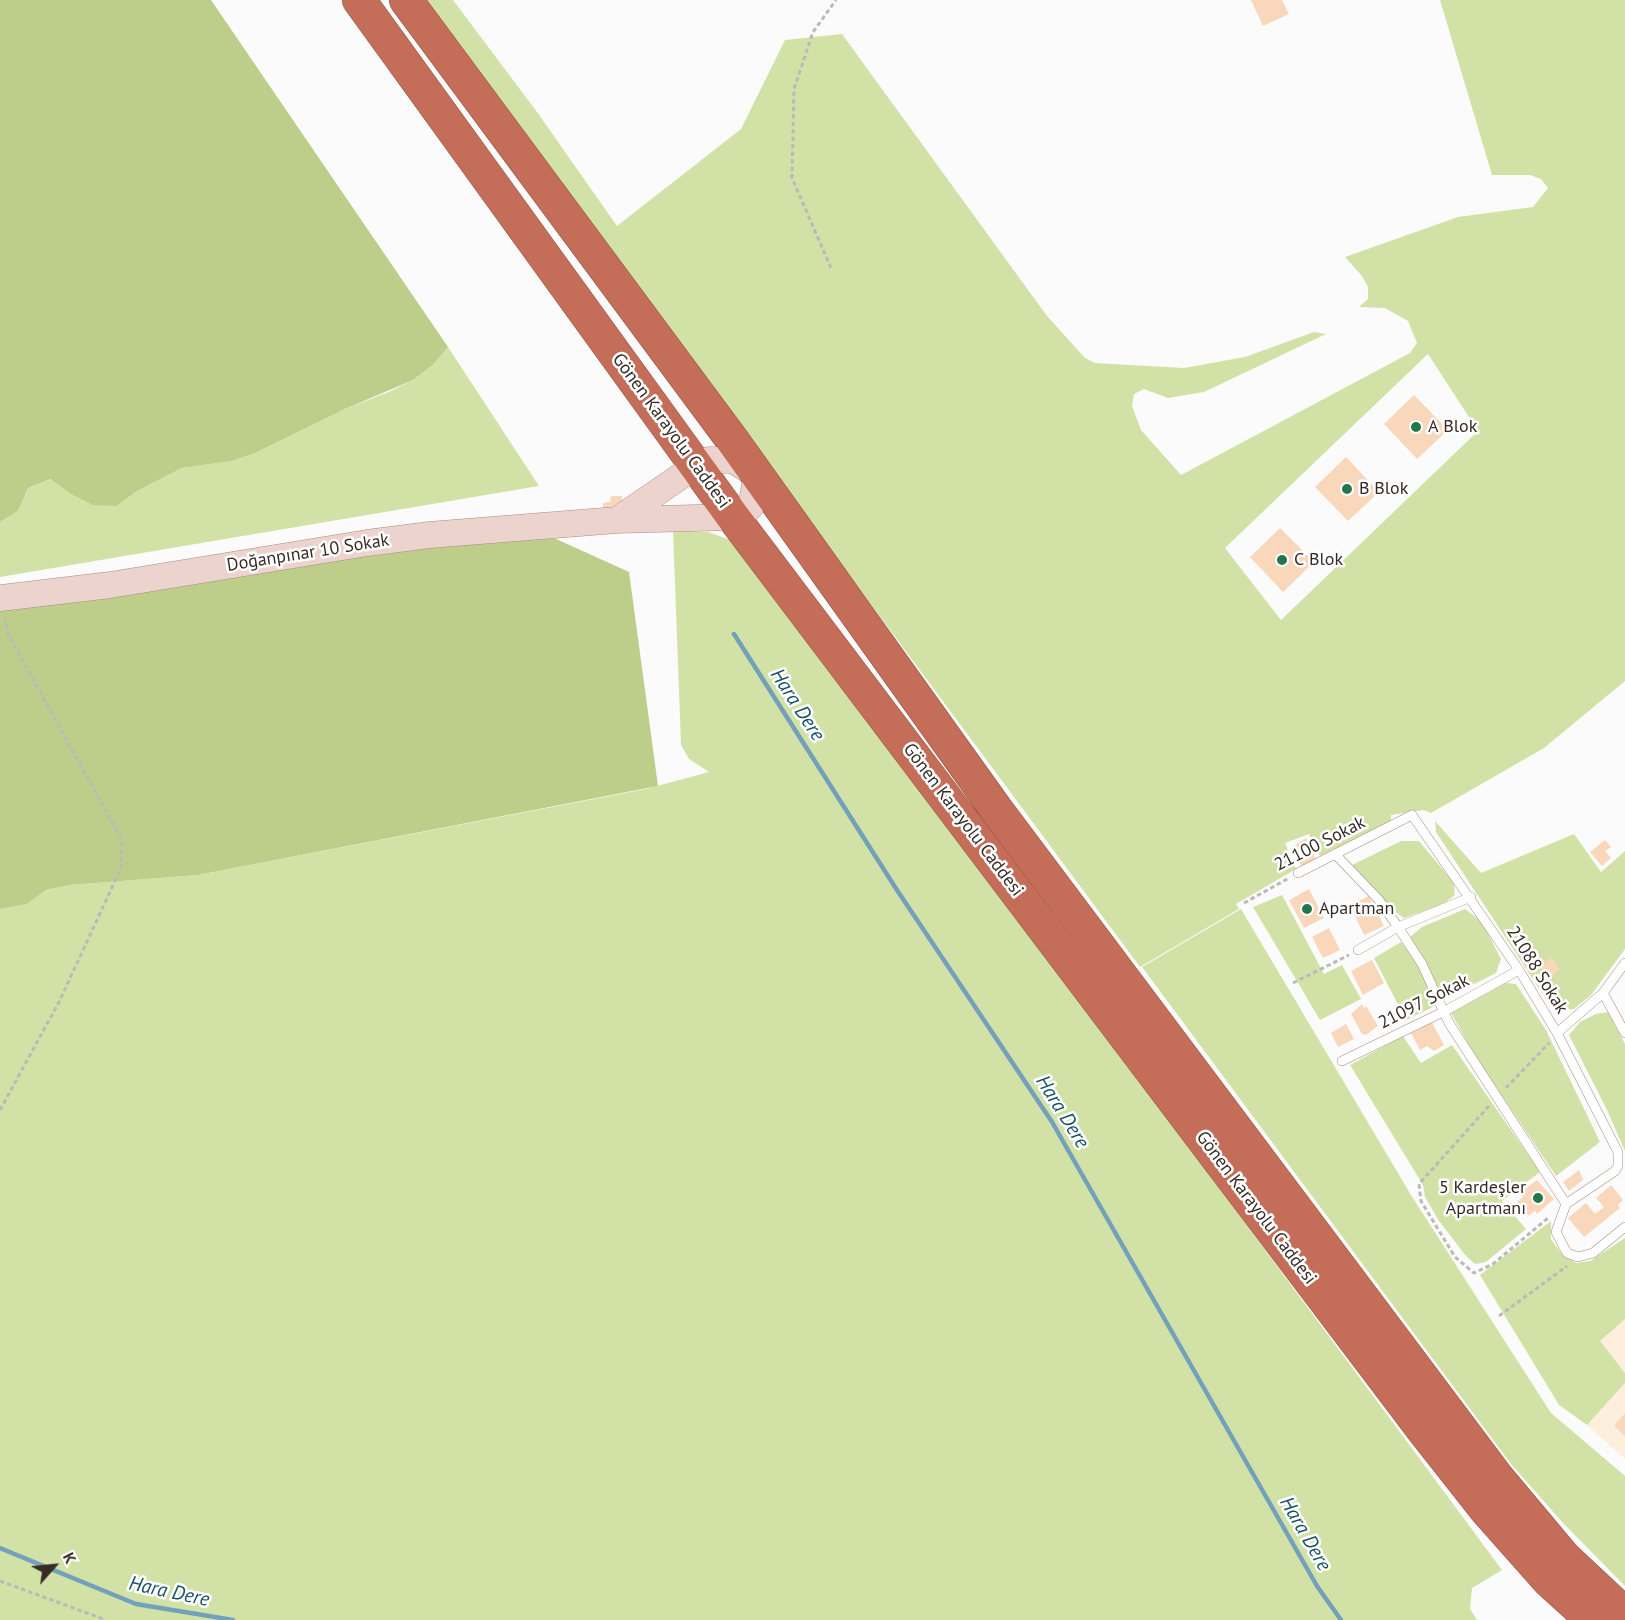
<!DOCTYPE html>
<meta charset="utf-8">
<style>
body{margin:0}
#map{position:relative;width:1625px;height:1620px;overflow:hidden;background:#fbfbfb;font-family:"PT Sans",sans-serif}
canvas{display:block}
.north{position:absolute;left:24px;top:1536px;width:60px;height:60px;-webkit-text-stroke:4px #fff;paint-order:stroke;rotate:63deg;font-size:16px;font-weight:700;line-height:24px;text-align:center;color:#372b26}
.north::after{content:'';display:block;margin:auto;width:21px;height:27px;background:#372b26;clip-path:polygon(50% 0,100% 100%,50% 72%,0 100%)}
</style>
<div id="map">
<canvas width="1625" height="1620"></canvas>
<div class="north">K</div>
</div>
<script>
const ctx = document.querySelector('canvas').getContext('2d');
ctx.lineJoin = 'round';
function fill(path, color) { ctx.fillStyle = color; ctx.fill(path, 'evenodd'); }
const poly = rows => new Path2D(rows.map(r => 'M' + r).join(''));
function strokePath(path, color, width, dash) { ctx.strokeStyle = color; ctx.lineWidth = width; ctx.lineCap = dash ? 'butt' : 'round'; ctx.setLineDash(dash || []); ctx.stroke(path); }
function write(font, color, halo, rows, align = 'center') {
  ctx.font = font + ' "PT Sans",sans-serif'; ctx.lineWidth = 5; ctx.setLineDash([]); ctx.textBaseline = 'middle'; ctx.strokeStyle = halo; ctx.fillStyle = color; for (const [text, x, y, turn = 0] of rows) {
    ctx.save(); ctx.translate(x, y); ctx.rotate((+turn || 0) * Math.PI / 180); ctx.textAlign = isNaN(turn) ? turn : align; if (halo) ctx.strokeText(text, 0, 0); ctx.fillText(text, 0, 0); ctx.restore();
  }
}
fill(poly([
 [1625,1319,1625,1373,1599,1341],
 [1625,1383,1625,1459,1587,1425]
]), '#feefdc');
fill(poly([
 [423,0,453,0,537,112,617,226,741,129,785,40,842,34,1047,316,1085,358,1095,363,1184,368,1245,357,1314,332,1326,334,1204,392,1168,398,1144,389,1134,394,1132,406,1141,430,1181,475,1410,353,1417,343,1408,321,1385,308,1359,307,1368,299,1368,287,1362,276,1345,257,1458,217,1533,207,1548,188,1541,179,1530,175,1492,175,1440,0,1625,0,1625,681,1544,748,1431,813,1423,810,1391,815,1391,821,1320,856,1309,834,1285,843,1296,869,1236,904,1239,909,1140,967],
 [1428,354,1478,431,1281,620,1225,548],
 [448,347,539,486,0,577,0,522,18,511,28,488,52,479,71,494,117,506,137,491,182,468,232,461,255,453,345,409,391,391,413,380,433,365],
 [673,531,708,532,742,544,1502,1570,1472,1588,1470,1609,1477,1620,0,1620,0,909,27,904,46,890,70,885,198,875,646,789,709,772,689,759,681,745],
 [1435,821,1481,873,1574,834,1601,872,1625,851,1625,949,1591,995,1574,1009,1554,1011,1436,832],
 [1401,841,1419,841,1454,883,1455,895,1443,904,1404,918,1394,911,1352,865],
 [1282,895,1324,974,1342,965,1361,999,1320,1020,1253,907],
 [1241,909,1411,1195,1551,1413,1625,1476,1625,1586,1563,1523,1511,1464,1142,967],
 [1465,909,1482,922,1501,959,1496,973,1446,998,1443,997,1410,937,1422,927],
 [1401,942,1421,969,1435,1006,1406,1020,1374,958],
 [1506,983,1516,984,1546,1030,1600,1142,1556,1176,1474,1054,1451,1013],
 [1608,1012,1625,1044,1625,1151,1607,1110,1569,1035,1580,1022,1596,1014],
 [1403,1036,1421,1063,1452,1045,1540,1172,1502,1201,1526,1229,1486,1262,1475,1264,1466,1256,1439,1221,1425,1197,1423,1185,1350,1065],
 [1551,1221,1551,1239,1561,1253,1576,1263,1590,1261,1625,1238,1625,1319,1600,1341,1625,1373,1625,1383,1587,1425,1559,1405,1480,1275]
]), '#d2e2a6');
fill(poly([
 [0,0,211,0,448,347,433,365,413,380,345,409,255,453,232,461,182,468,137,491,117,506,93,505,71,494,51,479,28,488,18,511,0,522],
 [554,538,629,572,658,786,198,875,70,885,46,890,27,904,0,909,0,606,430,543]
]), '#bdce8b');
strokePath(poly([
 [734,634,895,887,1052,1122,1317,1586,1341,1620],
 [0,1548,136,1604,233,1620]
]), '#73a1bb', 4.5);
fill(poly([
 [1251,0,1282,0,1289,14,1263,26],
 [1414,395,1448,430,1417,459,1384,424],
 [1346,457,1379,492,1348,521,1315,487],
 [611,496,622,496,623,512,603,512,603,503,610,502],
 [1280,528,1314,562,1283,592,1250,557],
 [1306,838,1316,860,1301,866,1292,847],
 [1605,840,1611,847,1605,851,1611,858,1602,866,1590,852],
 [1309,889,1324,918,1304,928,1289,900],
 [1369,896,1384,926,1364,935,1350,905],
 [1329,928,1340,950,1323,958,1312,937],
 [1552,957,1560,969,1549,980,1540,966],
 [1372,960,1384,983,1363,995,1351,971],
 [1362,1004,1364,1008,1366,1006,1378,1026,1366,1035,1362,1034,1351,1014],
 [1432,1022,1444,1045,1434,1051,1427,1046,1420,1050,1411,1033],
 [1346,1024,1354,1039,1338,1047,1331,1033],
 [1579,1170,1583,1180,1569,1191,1563,1182],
 [1537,1180,1554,1199,1537,1214,1535,1211,1529,1216,1521,1206,1515,1210,1512,1206,1523,1197,1519,1193],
 [1611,1185,1623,1200,1618,1205,1620,1208,1584,1237,1568,1218,1586,1203,1595,1214,1604,1207,1596,1198],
 [1625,1413,1625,1436,1614,1426]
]), '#f9d7ba');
const lane = poly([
 [1335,854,1379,900,1398,927,1422,964,1449,1023,1566,1204,1556,1232,1567,1253,1578,1257,1593,1253,1625,1227],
 [1298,873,1412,815,1519,970,1557,1033,1618,1152,1618,1166,1615,1171,1566,1204],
 [1358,950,1398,927,1471,897],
 [1603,993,1625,1033],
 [1557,1033,1603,993,1625,963],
 [1342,1061,1445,1011,1519,970]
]);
const secondary = poly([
 [0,598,110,585,367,543,429,535,617,520,733,517,743,514,751,506,757,475,733,460,709,460,697,465,617,520]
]);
const highway = poly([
 [359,0,733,517,1423,1430,1486,1510,1549,1581,1592,1620],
 [406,0,733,441,996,809,1497,1477,1564,1557,1625,1614]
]);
strokePath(lane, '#ab8c81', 10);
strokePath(secondary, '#ab8c81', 27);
strokePath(highway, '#935647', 34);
strokePath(poly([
 [831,268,792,178,794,89,813,32,836,0],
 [1244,903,1289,878],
 [1293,983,1349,955],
 [1506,1088,1549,1043],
 [1489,1106,1419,1184,1421,1201,1455,1257,1474,1273,1493,1264,1548,1218],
 [0,1110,59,1002,121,868,122,840,8,634,5,617],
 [1499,1316,1567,1266],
 [0,1581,106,1620]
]), '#bdb9b8', 3, [4.5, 3]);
strokePath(lane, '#fff', 9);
strokePath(secondary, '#edd3cd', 26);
strokePath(highway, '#c46d59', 33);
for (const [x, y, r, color] of [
 [1416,427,6,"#23784b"],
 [1347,489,6,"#23784b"],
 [1282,560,6,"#23784b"],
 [1307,909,6,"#23784b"],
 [1538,1198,6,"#23784b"]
]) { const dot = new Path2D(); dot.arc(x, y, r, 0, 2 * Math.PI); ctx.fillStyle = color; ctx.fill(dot); strokePath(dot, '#fff', 2); }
write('18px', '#372b26', '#fff', [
 ["A Blok",1428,427],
 ["B Blok",1359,489],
 ["C Blok",1294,560],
 ["Apartman",1319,909],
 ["5 Kardeşler",1526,1188,"right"],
 ["Apartmanı",1526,1209,"right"]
], 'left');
write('18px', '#372b26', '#fff', [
 ["Gönen Karayolu Caddesi",671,431,54],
 ["Doğanpınar 10 Sokak",308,553,-9],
 ["Gönen Karayolu Caddesi",963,820,53],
 ["21100 Sokak",1320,844,-27],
 ["21088 Sokak",1537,970,58],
 ["21097 Sokak",1424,1002,-27],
 ["Gönen Karayolu Caddesi",1256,1208,53]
]);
write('italic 20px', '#19516b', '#fff', [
 ["Hara Dere",797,705,57],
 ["Hara Dere",1062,1112,58],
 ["Hara Dere",1305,1534,60],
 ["Hara Dere",169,1592,12]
]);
</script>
